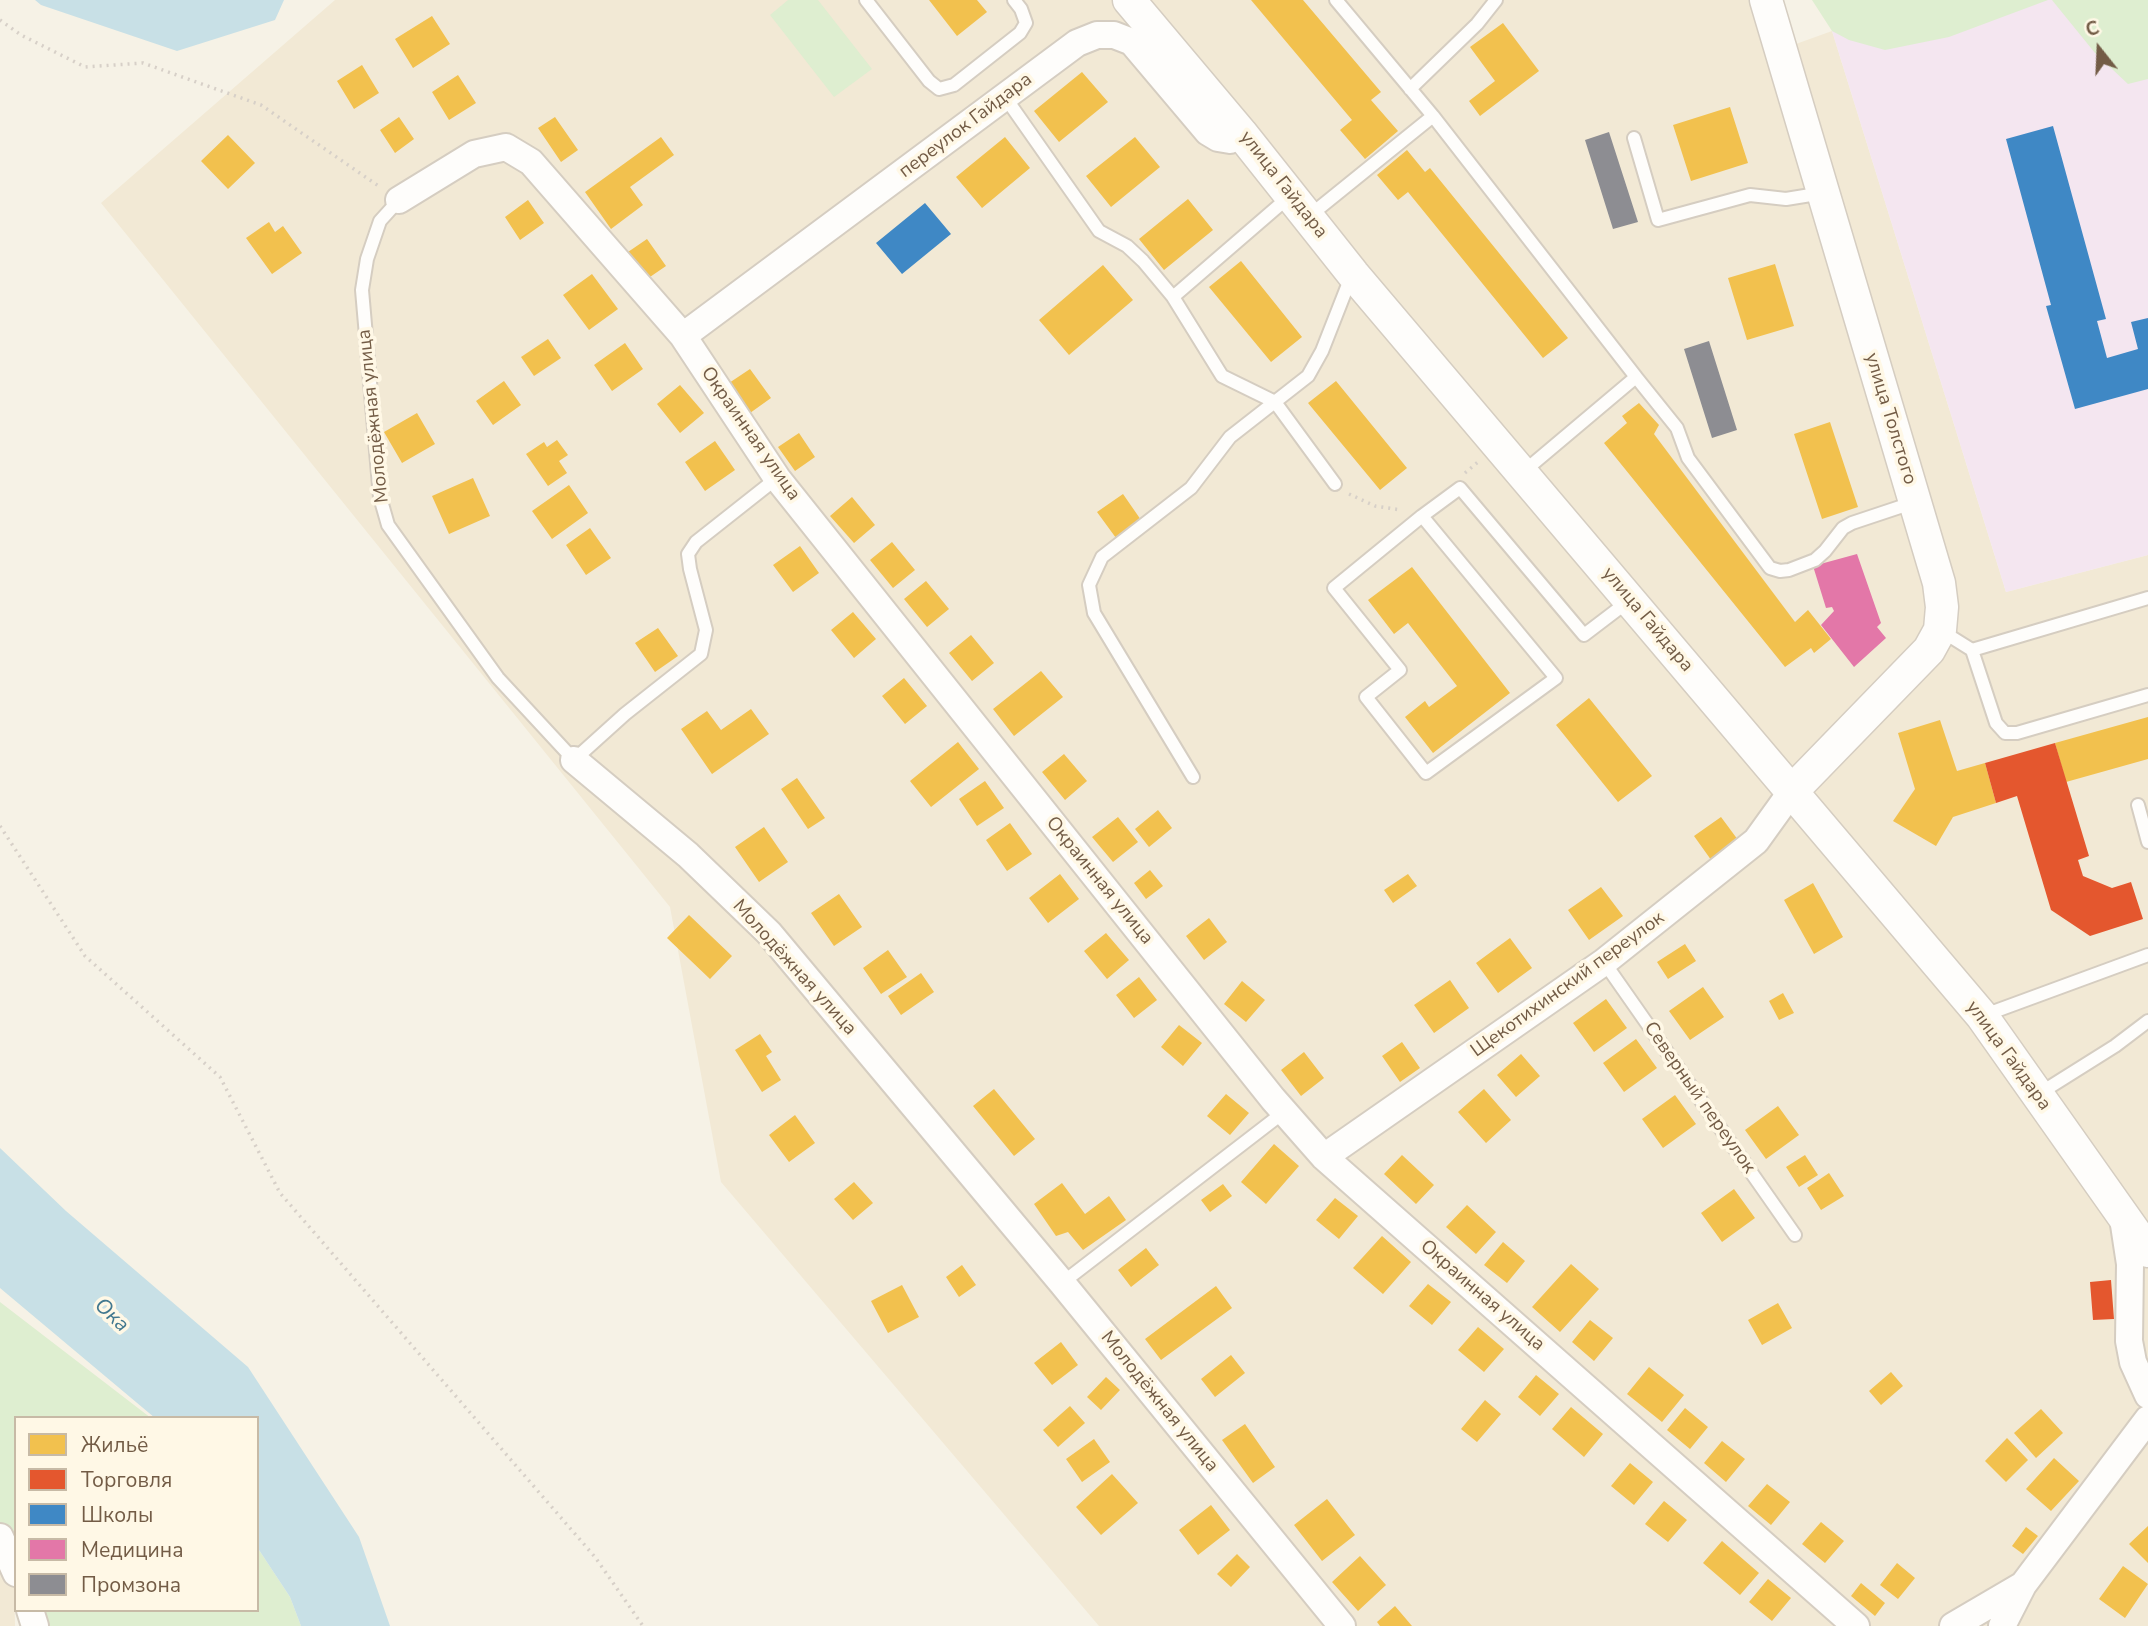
<!DOCTYPE html>
<meta charset="utf-8">
<style>
body{margin:0}
#map{position:relative;width:2148px;height:1626px;overflow:hidden;background:#f6f2e6;font-family:"Nunito Sans",sans-serif}
canvas{display:block}
.legend{position:absolute;left:14px;top:1416px;width:245px;height:196px;box-sizing:border-box;background:#fff8e6;border:2px solid #c7baa6;margin:0;padding:9px 12px;list-style:none;font-size:21px;color:#735c46}
.legend li{display:flex;align-items:center;gap:14px;height:35px}
.legend b{width:35px;border:2px solid #c7baa6}
.north{position:absolute;left:2064px;top:14px;width:70px;height:70px;-webkit-text-stroke:5px #fff8e6;paint-order:stroke;rotate:342deg;font-size:19px;font-weight:700;line-height:28px;text-align:center;color:#735c46}
.north::after{content:'';display:block;margin:auto;width:24px;height:32px;background:#735c46;clip-path:polygon(50% 0,100% 100%,50% 72%,0 100%)}
</style>
<div id="map">
<canvas width="2148" height="1626"></canvas>
<ul class="legend">
<li><b style="height:19px;background:#f2c14e"></b>Жильё</li>
<li><b style="height:19px;background:#e4572e"></b>Торговля</li>
<li><b style="height:19px;background:#3f88c5"></b>Школы</li>
<li><b style="height:19px;background:#e377a8"></b>Медицина</li>
<li><b style="height:19px;background:#8d8d92"></b>Промзона</li>
</ul>
<div class="north">С</div>
</div>
<script>
const ctx = document.querySelector('canvas').getContext('2d');
ctx.lineJoin = 'round';
function fill(path, color) { ctx.fillStyle = color; ctx.fill(path, 'evenodd'); }
const poly = rows => new Path2D(rows.map(r => 'M' + r).join(''));
function strokePath(path, color, width, dash) { ctx.strokeStyle = color; ctx.lineWidth = width; ctx.lineCap = dash ? 'butt' : 'round'; ctx.setLineDash(dash || []); ctx.stroke(path); }
function write(font, color, halo, rows, align = 'center') {
  ctx.font = font + ' "Nunito Sans",sans-serif'; ctx.lineWidth = 7; ctx.setLineDash([]); ctx.textBaseline = 'middle'; ctx.strokeStyle = halo; ctx.fillStyle = color; for (const [text, x, y, turn = 0] of rows) {
    ctx.save(); ctx.translate(x, y); ctx.rotate((+turn || 0) * Math.PI / 180); ctx.textAlign = isNaN(turn) ? turn : align; if (halo) ctx.strokeText(text, 0, 0); ctx.fillText(text, 0, 0); ctx.restore();
  }
}
fill(poly([
 [335,0,1754,0,1771,53,1832,31,2006,592,2148,555,2148,1626,1099,1626,721,1182,670,907,101,203],
 [0,1556,14,1571,15,1626,0,1626]
]), '#f2e9d5');
fill(poly([
 [1911,0,2148,0,2148,555,2006,592,1832,31]
]), '#f4e6f0');
fill(poly([
 [788,0,818,0,872,69,834,97,770,15],
 [1812,0,2048,0,1949,37,1885,50,1849,40,1832,31],
 [2052,0,2148,0,2148,79,2128,84,2095,53],
 [0,1302,151,1418,16,1418,16,1568,0,1551],
 [257,1547,290,1597,301,1626,20,1626,19,1610,257,1610]
]), '#deeed0');
fill(poly([
 [35,0,284,0,275,20,177,51,41,5],
 [0,1148,66,1211,248,1367,359,1537,390,1626,301,1626,290,1597,257,1547,257,1418,155,1418,0,1288]
]), '#c8e0e6');
fill(poly([
 [929,0,977,0,987,12,957,36],
 [1251,0,1303,0,1381,92,1371,100,1398,131,1365,159,1340,130,1352,120],
 [432,16,450,44,413,68,395,39],
 [1503,23,1539,71,1480,116,1469,101,1495,81,1470,47],
 [362,65,379,93,354,109,337,81],
 [1082,72,1108,102,1059,142,1034,111],
 [458,75,476,103,449,120,432,92],
 [1730,107,1748,163,1691,181,1673,125],
 [399,117,414,139,395,153,380,130],
 [555,117,578,150,561,162,538,128],
 [228,135,255,163,228,189,201,161],
 [661,137,674,155,630,187,643,205,611,229,585,192],
 [1005,137,1030,168,982,208,956,177],
 [1135,137,1160,167,1111,207,1086,176],
 [1407,150,1425,172,1430,168,1568,338,1543,358,1408,192,1398,200,1377,175],
 [1188,199,1213,230,1164,270,1139,239],
 [528,200,544,223,520,240,505,217],
 [269,222,275,232,283,226,302,253,272,274,246,238],
 [647,239,666,266,647,279,628,252],
 [1241,261,1302,337,1271,362,1209,287],
 [1775,264,1794,326,1747,340,1728,278],
 [1103,265,1133,300,1069,355,1039,320],
 [592,274,618,309,589,330,563,295],
 [548,339,561,358,534,376,521,357],
 [625,343,643,369,612,391,594,365],
 [750,369,771,398,750,413,729,383],
 [504,381,521,405,493,425,476,401],
 [1336,381,1407,468,1380,490,1308,403],
 [680,385,704,413,680,433,657,404],
 [1639,403,1659,425,1654,434,1795,622,1808,610,1831,639,1814,653,1811,648,1785,667,1604,443,1627,423,1622,416],
 [417,413,435,444,402,463,384,432],
 [1830,422,1858,507,1822,519,1794,434],
 [799,433,815,457,795,471,778,447],
 [557,440,568,455,559,461,567,473,548,486,526,454,544,442,547,447],
 [715,441,735,470,705,491,685,462],
 [473,478,490,516,449,534,432,496],
 [569,485,588,513,552,539,532,511],
 [1123,494,1141,520,1116,538,1097,512],
 [852,497,875,525,854,543,830,516],
 [590,528,611,558,586,575,566,545],
 [892,542,915,570,893,588,870,560],
 [800,546,819,573,793,592,773,565],
 [1412,567,1510,693,1433,753,1405,717,1425,701,1429,707,1457,686,1408,623,1394,634,1368,600],
 [926,581,949,609,927,627,904,599],
 [853,612,876,639,854,658,831,630],
 [658,628,678,656,655,672,635,643],
 [971,635,994,663,972,681,949,653],
 [1041,671,1063,697,1014,736,993,709],
 [904,678,927,706,905,724,882,696],
 [1589,698,1652,776,1618,802,1556,725],
 [751,709,769,734,712,774,681,729,707,711,721,730],
 [2148,717,2148,759,2066,782,2055,743],
 [1940,720,1957,771,1985,763,1996,803,1953,817,1936,846,1893,821,1915,789,1898,733],
 [958,742,979,769,931,807,910,781],
 [1064,754,1087,781,1065,800,1042,772],
 [797,778,825,818,808,829,781,789],
 [985,781,1004,808,977,826,959,799],
 [1158,810,1172,828,1149,847,1135,829],
 [1118,817,1138,842,1113,862,1092,837],
 [1721,817,1741,844,1714,864,1694,836],
 [1010,823,1032,854,1007,871,986,840],
 [764,827,788,862,759,882,735,847],
 [1150,870,1163,886,1146,899,1134,883],
 [1060,874,1079,899,1048,923,1029,898],
 [1408,874,1417,886,1393,903,1384,890],
 [1813,883,1843,937,1814,954,1784,900],
 [1601,887,1623,916,1589,940,1568,910],
 [839,894,862,927,834,946,811,913],
 [689,915,732,956,710,979,667,938],
 [1209,918,1227,942,1204,960,1186,936],
 [1106,933,1129,960,1107,979,1084,951],
 [1510,938,1532,968,1498,993,1476,963],
 [1685,944,1696,961,1668,979,1657,962],
 [888,950,907,977,881,994,863,968],
 [921,973,934,992,901,1015,888,996],
 [1139,977,1157,1000,1134,1018,1116,995],
 [1450,980,1469,1008,1434,1033,1414,1005],
 [1242,981,1265,1000,1246,1022,1224,1004],
 [1703,987,1724,1017,1690,1040,1669,1011],
 [1783,993,1794,1013,1779,1020,1769,1001],
 [1606,999,1627,1028,1594,1052,1573,1023],
 [1179,1025,1202,1043,1183,1066,1161,1047],
 [760,1034,772,1052,766,1056,781,1080,762,1092,735,1050],
 [1636,1039,1657,1068,1624,1092,1603,1063],
 [1402,1042,1420,1068,1400,1082,1382,1056],
 [1304,1052,1324,1078,1301,1096,1281,1070],
 [1521,1054,1540,1076,1516,1097,1497,1075],
 [994,1089,1035,1139,1014,1156,973,1106],
 [1484,1089,1511,1120,1486,1143,1458,1112],
 [1226,1094,1249,1113,1230,1135,1207,1116],
 [1675,1095,1696,1124,1663,1148,1642,1119],
 [1778,1106,1799,1135,1766,1159,1745,1130],
 [795,1115,815,1143,789,1162,769,1135],
 [1274,1144,1299,1166,1266,1204,1241,1182],
 [1402,1155,1434,1185,1416,1204,1384,1174],
 [1805,1155,1818,1175,1799,1187,1786,1167],
 [1829,1173,1844,1196,1821,1210,1807,1188],
 [854,1182,873,1203,853,1220,834,1199],
 [1062,1183,1085,1214,1109,1196,1126,1220,1083,1250,1068,1232,1056,1236,1034,1204],
 [1223,1184,1232,1196,1210,1212,1201,1200],
 [1734,1189,1755,1218,1722,1242,1701,1213],
 [1335,1198,1358,1216,1339,1239,1316,1220],
 [1467,1205,1496,1232,1476,1254,1446,1227],
 [1382,1236,1411,1262,1383,1294,1353,1268],
 [1503,1242,1525,1261,1507,1283,1484,1265],
 [1146,1248,1159,1265,1131,1287,1118,1270],
 [1571,1264,1599,1289,1560,1332,1532,1307],
 [962,1265,976,1285,959,1297,946,1277],
 [1428,1284,1451,1302,1432,1325,1409,1306],
 [902,1285,919,1317,888,1333,871,1301],
 [1216,1286,1232,1308,1161,1360,1145,1339],
 [1778,1303,1792,1328,1762,1345,1748,1320],
 [1590,1320,1613,1338,1594,1361,1572,1342],
 [1478,1327,1504,1349,1484,1372,1458,1350],
 [1061,1342,1078,1365,1052,1385,1034,1363],
 [1231,1355,1245,1373,1215,1397,1201,1379],
 [1649,1367,1684,1395,1662,1422,1627,1394],
 [1891,1372,1903,1386,1881,1405,1869,1391],
 [1536,1375,1559,1394,1540,1416,1518,1397],
 [1106,1377,1120,1390,1101,1410,1087,1397],
 [1485,1400,1501,1414,1477,1442,1461,1429],
 [1070,1406,1085,1423,1058,1447,1043,1430],
 [1571,1407,1603,1434,1584,1457,1552,1429],
 [1685,1408,1708,1427,1690,1449,1667,1430],
 [2041,1409,2063,1433,2036,1458,2014,1433],
 [1245,1424,1275,1467,1253,1483,1222,1440],
 [2007,1438,2028,1460,2006,1482,1985,1461],
 [1094,1439,1110,1462,1082,1482,1066,1459],
 [1722,1441,1745,1459,1726,1482,1704,1463],
 [2054,1458,2079,1481,2051,1511,2026,1489],
 [1630,1463,1653,1482,1634,1505,1611,1486],
 [1112,1474,1138,1503,1101,1535,1076,1507],
 [1767,1484,1790,1502,1771,1525,1748,1506],
 [1327,1499,1355,1535,1322,1561,1294,1525],
 [1664,1501,1687,1520,1668,1542,1645,1524],
 [1211,1505,1230,1530,1198,1555,1179,1530],
 [1821,1522,1844,1541,1825,1563,1802,1544],
 [2148,1526,2148,1563,2129,1544],
 [2026,1527,2038,1536,2023,1554,2012,1546],
 [1722,1541,1759,1573,1740,1595,1703,1563],
 [1237,1554,1250,1567,1231,1587,1217,1574],
 [1360,1556,1386,1585,1358,1611,1332,1582],
 [1897,1563,1915,1578,1898,1599,1880,1585],
 [2123,1566,2148,1584,2125,1618,2099,1599],
 [1768,1579,1791,1598,1772,1621,1749,1602],
 [1861,1583,1885,1603,1875,1616,1851,1596],
 [1395,1606,1412,1626,1380,1626,1377,1622]
]), '#f2c14e');
fill(poly([
 [2055,743,2089,856,2078,860,2083,876,2112,888,2131,882,2143,919,2090,936,2051,910,2017,796,1996,803,1985,763],
 [2111,1280,2114,1319,2093,1320,2090,1282]
]), '#e4572e');
fill(poly([
 [2053,126,2106,319,2097,321,2107,358,2138,349,2131,322,2148,318,2148,389,2075,409,2046,306,2051,305,2006,139],
 [925,203,951,234,902,274,876,243]
]), '#3f88c5');
fill(poly([
 [1857,554,1881,623,1877,627,1886,638,1854,667,1821,625,1834,611,1832,607,1826,608,1813,566]
]), '#e377a8');
fill(poly([
 [1609,132,1638,222,1613,229,1585,140],
 [1709,341,1737,430,1712,438,1684,349]
]), '#8d8d92');
const service = poly([
 [866,0,929,81,939,89,954,85,1020,33,1026,23,1021,9,1014,0],
 [1410,89,1477,24,1496,0],
 [1005,97,1099,231,1127,246,1143,261,1173,297,1222,376,1275,402,1335,484],
 [1433,116,1636,377,1522,473],
 [1634,138,1658,220,1750,195,1786,199,1823,193],
 [399,200,380,221,367,259,362,290,380,497,388,525,498,678,574,760,625,714,701,654,706,630,690,569,688,554,696,542,777,478],
 [1308,217,1433,116,1336,0],
 [1173,297,1290,196],
 [1636,377,1677,428,1688,458,1770,568,1780,571,1789,570,1815,560,1825,551,1843,528,1852,523,1915,502],
 [1422,516,1556,678,1426,773,1366,697,1400,670,1334,588,1422,516,1460,488,1584,635,1630,600],
 [1940,630,1972,650,1996,723,2005,733,2017,733,2148,695],
 [1972,650,2148,598],
 [1193,777,1094,613,1089,585,1102,557,1191,488,1230,437,1308,376,1322,351,1351,277],
 [2138,805,2148,842],
 [1604,962,1795,1235],
 [1982,1016,2148,955],
 [2037,1095,2115,1046,2148,1021],
 [1062,1283,1284,1112]
]);
const minor = poly([
 [399,200,474,154,506,147,531,162,683,336,777,478,1273,1099,1324,1157,1856,1626],
 [683,336,1077,43,1097,35,1114,35,1132,42,1208,132,1218,138,1230,140,1241,133],
 [574,760,688,855,769,933,1062,1283,1342,1626],
 [1324,1157,1604,962,1756,841,1792,791],
 [2123,1218,2130,1264,2129,1341,2133,1362,2148,1395],
 [0,1537,16,1573],
 [30,1610,35,1626],
 [1953,1626,2023,1585],
 [2002,1626,2023,1585,2148,1419]
]);
const tertiary = poly([
 [1129,0,1241,133,1353,274,1982,1016,2148,1251],
 [1766,0,1939,583,1942,607,1940,630,1929,650,1792,791]
]);
strokePath(service, '#d5cdc1', 16);
strokePath(minor, '#d5cdc1', 30);
strokePath(tertiary, '#d5cdc1', 35);
strokePath(poly([
 [0,20,21,35,85,67,143,63,261,105,380,187],
 [1465,473,1478,462],
 [1349,494,1375,506,1401,510],
 [0,826,85,956,220,1077,280,1193,595,1557,643,1626]
]), '#d7d0c8', 3.5, [2, 5]);
strokePath(service, '#fefdfb', 12);
strokePath(minor, '#fefdfb', 26);
strokePath(tertiary, '#fefdfb', 32);
write('19px', '#735c46', '#fff8e6', [
 ["переулок Гайдара",966,126,-37],
 ["улица Гайдара",1283,185,52],
 ["Молодёжная улица",374,416,-96],
 ["улица Толстого",1890,419,73],
 ["Окраинная улица",750,434,55],
 ["улица Гайдара",1647,620,50],
 ["Окраинная улица",1099,881,51],
 ["Молодёжная улица",794,968,48],
 ["Щекотихинский переулок",1568,985,-36],
 ["улица Гайдара",2008,1056,54],
 ["Северный переулок",1699,1098,55],
 ["Окраинная улица",1482,1296,41],
 ["Молодёжная улица",1159,1402,51]
]);
write('italic 21px', '#42788f', '#fff8e6', [
 ["Ока",111,1316,43]
]);
</script>
